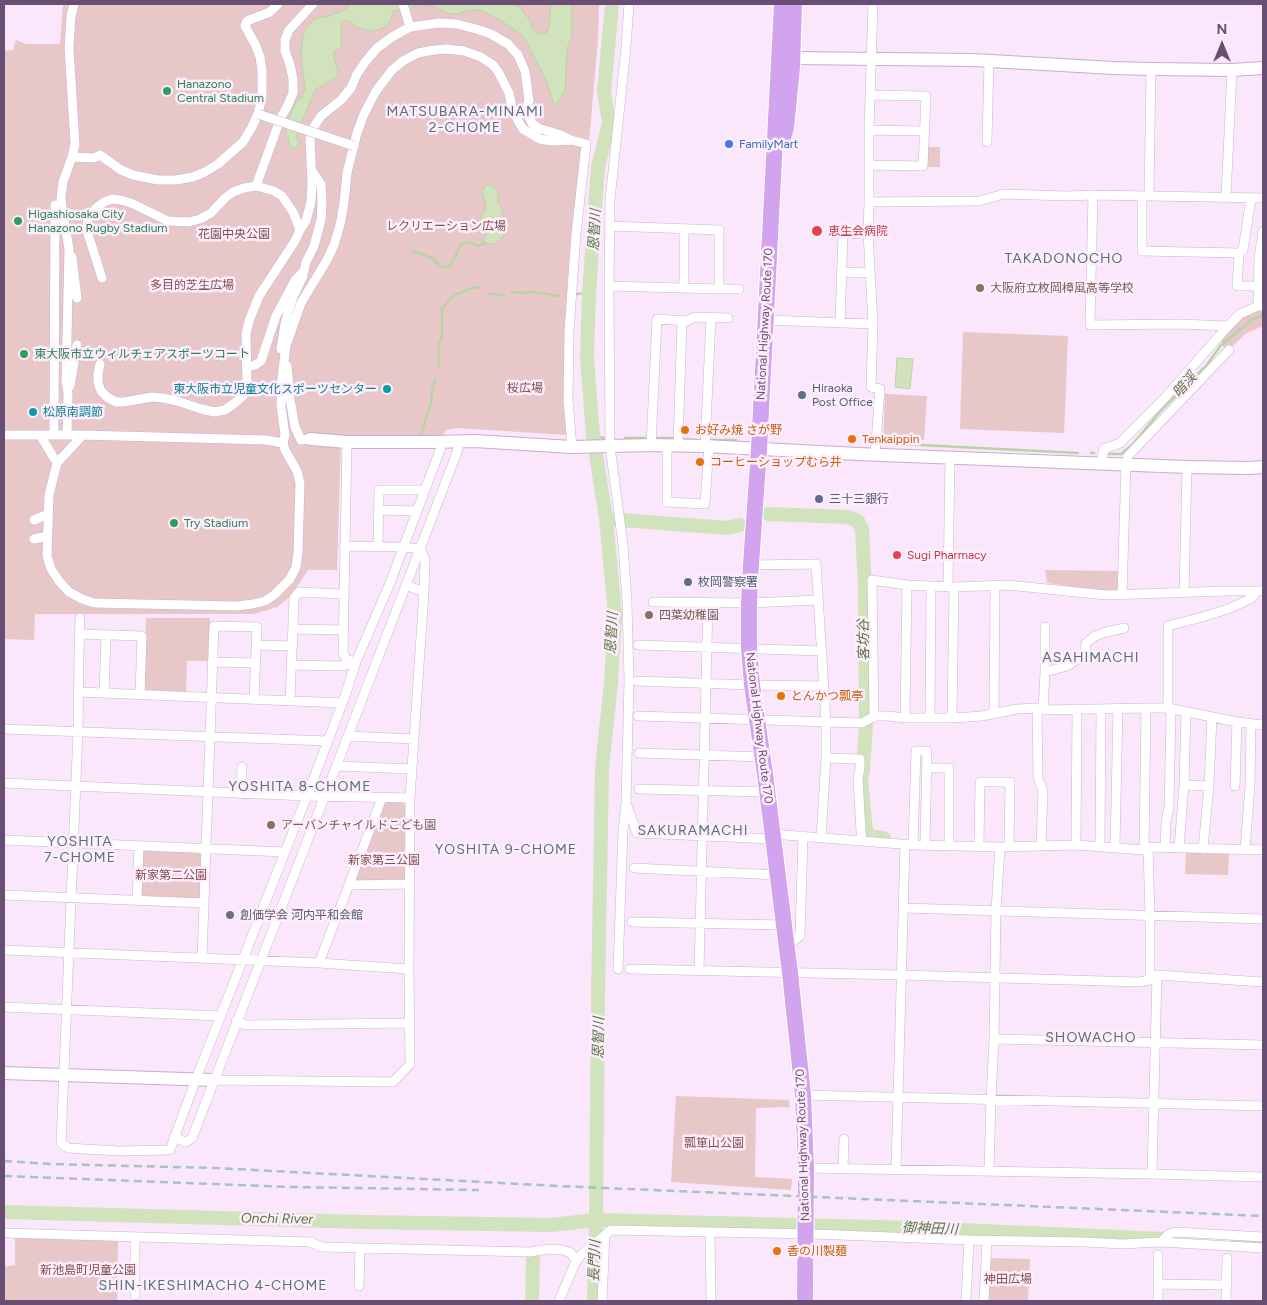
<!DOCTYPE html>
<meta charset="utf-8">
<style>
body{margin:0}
#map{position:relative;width:1267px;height:1305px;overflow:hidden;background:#fae7fb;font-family:Figtree,sans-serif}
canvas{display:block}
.frame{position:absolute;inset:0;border:5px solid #684e72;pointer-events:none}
.north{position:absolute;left:1197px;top:20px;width:50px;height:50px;-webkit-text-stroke:4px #fdedfd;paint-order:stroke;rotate:0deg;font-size:14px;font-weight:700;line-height:20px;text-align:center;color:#684e72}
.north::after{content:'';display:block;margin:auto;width:18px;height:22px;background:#684e72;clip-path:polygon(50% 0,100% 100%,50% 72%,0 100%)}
</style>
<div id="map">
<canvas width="1267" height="1305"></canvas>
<div class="frame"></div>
<div class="north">N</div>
</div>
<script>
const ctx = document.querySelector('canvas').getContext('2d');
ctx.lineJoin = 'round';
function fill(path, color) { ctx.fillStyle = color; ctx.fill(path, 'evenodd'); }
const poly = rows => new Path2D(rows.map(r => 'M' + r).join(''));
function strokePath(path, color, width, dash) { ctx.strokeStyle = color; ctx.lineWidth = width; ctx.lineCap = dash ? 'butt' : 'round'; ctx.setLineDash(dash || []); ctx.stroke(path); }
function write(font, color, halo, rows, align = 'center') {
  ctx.font = font + ' Figtree,"Noto Sans JP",sans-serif'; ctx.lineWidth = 5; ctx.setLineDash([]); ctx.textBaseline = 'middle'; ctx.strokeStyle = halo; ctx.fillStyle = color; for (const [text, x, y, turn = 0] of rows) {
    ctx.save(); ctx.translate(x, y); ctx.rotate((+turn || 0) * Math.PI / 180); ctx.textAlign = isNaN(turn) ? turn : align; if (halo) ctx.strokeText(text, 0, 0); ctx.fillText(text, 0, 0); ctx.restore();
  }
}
fill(poly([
 [63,4,599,4,598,40,587,164,581,164,567,435,457,428,446,430,440,439,341,438,337,570,308,570,291,596,277,607,254,614,35,614,34,640,4,639,4,51,13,50,16,40,26,44,60,44],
 [928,147,940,147,940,167,928,167],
 [1263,306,1263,326,1245,334,1226,353,1219,336,1228,326],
 [963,332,1068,336,1064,433,960,429],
 [885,394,927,396,924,440,883,438],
 [1045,570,1118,571,1118,589,1115,593,1047,583],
 [146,618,210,618,209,661,187,661,186,692,146,692,143,688],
 [391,799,401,799,405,805,405,878,400,882,358,881,355,878,382,805],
 [144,850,197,851,202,856,201,895,196,900,144,898,140,894,141,853],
 [1186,852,1229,854,1228,875,1185,874],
 [676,1096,789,1100,790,1107,756,1108,755,1177,792,1179,791,1190,671,1182],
 [15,1235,118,1239,117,1301,4,1301,4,1267,15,1265],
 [988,1258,1030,1259,1028,1301,986,1301]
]), '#e7c7c8');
const water = poly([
 [352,4,512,4,520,7,525,15,528,17,534,31,539,34,547,32,549,28,551,4,572,4,572,35,567,49,565,92,556,104,554,105,546,80,523,36,503,22,485,12,480,10,473,10,465,11,458,14,450,14,433,6,419,4,413,6,410,10,395,10,393,13,389,23,385,27,377,30,372,31,363,29,357,27,349,21,344,21,341,23,341,48,335,51,333,54,338,71,336,77,315,90,296,136,299,143,298,146,296,148,293,148,289,145,288,137,285,135,289,119,296,101,301,99,305,89,301,54,303,35,306,28,315,19,329,16,342,11,352,4],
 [488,184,492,186,498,191,498,202,502,210,502,219,503,224,506,227,505,233,503,237,496,244,490,243,484,243,483,241,486,237,486,229,481,219,481,216,485,210,486,203,482,193,484,187,488,184],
 [897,358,913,359,910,389,895,387,897,358]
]);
fill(water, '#d0e3bd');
strokePath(water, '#bbd3a4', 1);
strokePath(poly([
 [413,251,432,258,440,266,444,267,450,266,453,261,461,244,470,242,478,246,484,243],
 [512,292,524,293,533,292,559,296],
 [488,294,504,295],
 [576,294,589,293],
 [438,366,439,358,438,347,442,336,442,309,454,295,472,288,480,287],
 [593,435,604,438],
 [418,437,420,437,431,403,432,392,435,379],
 [625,438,645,438],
 [657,438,673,438],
 [682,439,696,440],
 [709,440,736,440],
 [881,443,1078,453],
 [1091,453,1094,453],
 [1109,454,1121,454,1133,444,1162,409,1206,366,1221,345,1253,319,1263,315]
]), '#bbd3a4', 2.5);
strokePath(poly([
 [768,514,849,517,858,521,862,529,865,588,866,726,863,769,861,780,866,831,872,837,884,838],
 [607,519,728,528,740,525],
 [4,1212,365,1222,551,1225,596,1220,915,1228,1165,1239],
 [1237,1242,1263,1244],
 [532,1301,533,1258],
 [594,1301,596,1220,598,997,602,768,611,683,615,614,606,519,593,435,587,358,589,293,598,167,609,123,604,92,612,4]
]), '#d0e3bd', 14);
const street = poly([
 [403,4,410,27],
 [873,4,869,130,869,202,868,233,873,324,871,387,880,389,875,455],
 [869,130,924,131],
 [987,142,989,61],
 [72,157,94,158,100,155,121,170,133,175,158,180,176,180,193,177,205,172,218,164,243,142,252,127,258,114,262,97,262,70,260,57,255,44,245,26,247,21,270,12,278,4],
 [870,165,923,166,926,96,871,95],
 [256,186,281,117,287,107,293,93,293,79,290,65,285,51,285,40,289,30,313,4],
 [1093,195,1090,325,1181,324,1228,326],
 [1142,196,1142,251,1239,253,1243,250,1251,198],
 [1149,196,1151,69],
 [1226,197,1232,70],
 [869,202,979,201,1004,194,1067,196,1093,195,1263,198],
 [300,230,306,221,311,202,312,183,310,139,313,128,321,116,341,100,351,88,357,74,366,61,377,48,392,37,410,27,439,23,457,24,476,29,491,34,508,44,518,55,525,71,529,100,527,107,529,117,532,123,538,128,561,135,571,140,586,144,576,234,569,331,568,400,572,447],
 [1239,253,1237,286,1258,286],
 [72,257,77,298],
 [841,272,870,273],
 [609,286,719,289,719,230,610,226],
 [684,288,684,229],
 [719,289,739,289],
 [1258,306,1259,258,1263,231],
 [765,320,873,324],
 [840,323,843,234,868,233],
 [281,349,285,324,288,312,293,297,303,276],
 [100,364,98,374,98,383,101,391,107,397,116,402,124,402,152,397,163,398,177,401,201,409,214,412,225,410,236,402,243,396,247,383,246,334,249,321,259,296,295,241,300,230,293,212,282,196,274,191,256,186,244,188,233,192,225,198,211,213,200,219,189,222,168,221,131,203,120,200,112,199,104,202,96,208,91,214,87,223,88,234,102,278],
 [287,366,290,399,295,427,301,440,310,439],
 [247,367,255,365,261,361,276,316,295,280,304,271,306,262,314,246,321,220,322,201,321,184,312,171],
 [70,386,77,345],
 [4,435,83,435,266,440,283,443],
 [40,435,57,463],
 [54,435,55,205],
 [67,435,68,393,66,381,69,249,62,208,61,197,63,182,72,157,75,144,69,48,71,16,74,4],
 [83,435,57,463,49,495,47,556,51,569,59,581,69,592,82,599,94,603,237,606,253,604,265,601,274,595,290,579,296,567,298,552,300,483,297,471,285,450,283,443,285,435,281,406,282,377,286,346,301,303,327,260,334,245,340,225,344,203,347,173,357,133,364,114,376,91,392,70,403,61,418,53,434,50,447,49,464,51,481,57,493,65,499,73,509,93,512,107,518,121,523,129,540,139,551,141,571,140],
 [347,442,343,653,347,660,356,662],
 [651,445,657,319,687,321,695,317,728,318],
 [667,445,667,502,705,504,709,446],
 [678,445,682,321],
 [705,446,711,318],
 [1101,463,1104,449,1120,443,1162,401,1228,326,1240,314,1258,306,1263,306],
 [379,510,417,511],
 [34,520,48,514],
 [34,539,48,536],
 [344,546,404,547,420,549,425,559,424,592],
 [378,546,379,490,425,490],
 [751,565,816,564,826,722,826,758,821,837],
 [948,587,950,457],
 [1184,593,1187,467],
 [1122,595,1126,464,1128,456,1229,350],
 [653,602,749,603,818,600],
 [80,618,79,655,78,731,61,1143,68,1148,119,1151,170,1150,196,1079,307,796,345,696,356,662,390,583,443,442],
 [293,629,343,630],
 [80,634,142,636,140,694],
 [256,645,293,646],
 [638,645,821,651],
 [212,662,256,663],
 [292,665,340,666,354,663],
 [1045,672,1067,666,1085,654,1086,643,1095,636,1106,632,1124,628],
 [637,681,752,685,824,686],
 [79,692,342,703],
 [104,693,106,635],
 [290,700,294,598,299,592,343,594],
 [1037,708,1038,778,1043,791,1041,846],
 [1043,710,1045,672,1045,627],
 [994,714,995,586],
 [638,716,862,723,875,716,888,716,905,718,952,718,982,716,1017,709,1037,708,1043,710,1146,708,1168,708,1237,722,1263,725],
 [874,717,872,580,907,585,954,587,1008,585,1106,595,1226,591,1263,591],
 [905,718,907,585],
 [930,718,931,586],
 [952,718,954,587],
 [4,729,328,741],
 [348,736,414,739],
 [639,753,763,757],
 [826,758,860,759,860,768,858,778,861,832,862,841],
 [336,766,412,769],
 [927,768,949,768,949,845],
 [4,783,307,796,410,798],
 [1184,785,1186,712],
 [1235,786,1237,722],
 [639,789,767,792],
 [241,794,242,767],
 [627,806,637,833,773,839],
 [772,834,913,845,1000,847,1076,845,1144,850,1148,847,1263,850],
 [4,840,285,852],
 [913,845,916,751,927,751,925,845],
 [1076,845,1077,709],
 [979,846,980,782,1010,782,1009,846],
 [1100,847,1101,709],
 [1148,847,1150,915,1150,980],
 [1115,848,1118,709],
 [1165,848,1166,822,1169,807,1171,714,1168,708,1168,626,1202,617,1228,609,1252,598,1257,591],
 [1179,848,1184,785,1209,786],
 [1203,849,1209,786,1212,717],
 [1245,849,1250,786,1251,724],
 [1144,850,1146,708],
 [634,868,777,875],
 [349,885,410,884],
 [4,895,204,903],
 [137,900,139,846],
 [904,908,1263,919],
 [632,922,784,925],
 [787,946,800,936,803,836],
 [4,950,319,963,409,969],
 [202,958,214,626,257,627,254,699],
 [319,963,382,798],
 [618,969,623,831,626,803,629,680,627,602,623,545,610,446,609,286,610,200,626,47,629,4],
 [630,969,901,975,1138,982,1150,980,1157,975,1263,982],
 [699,971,708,602],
 [4,1007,221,1016],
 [236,1021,246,1025,409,1023],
 [994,1039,1263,1045],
 [214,1080,393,1082,410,1064,409,969,410,798,424,592,406,585],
 [803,1095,1263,1106],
 [174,1137,186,1142,192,1138,348,736,456,455,460,442],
 [806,1168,1152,1174,1263,1177],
 [843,1169,844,1139],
 [896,1170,905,844],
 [989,1171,991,1099,994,1039,996,910,1000,847],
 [1152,1174,1157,975],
 [4,1233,310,1242,322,1247,530,1252,549,1249,563,1250,571,1253,576,1261,581,1255,611,1230,813,1234,969,1240,1085,1242,1122,1244,1161,1242,1263,1248],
 [710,1233,711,1301],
 [135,1237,135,1295],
 [1161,1242,1169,1234,1176,1232,1263,1237],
 [1158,1255,1158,1284],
 [359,1286,360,1248],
 [559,1301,576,1261],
 [602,1301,605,1235],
 [966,1301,969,1240],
 [984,1301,987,1241],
 [1158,1301,1158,1284,1227,1285],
 [1226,1301,1227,1258]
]);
const secondary = poly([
 [792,58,973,60,1114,68,1151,69,1232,70,1263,68],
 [310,439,347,442,431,442,475,441,572,447,651,445,705,446,858,454,1187,467,1248,468,1263,467],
 [4,1073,214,1080]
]);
const highway = poly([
 [782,4,759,449,751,565,749,603,749,648,752,685,765,774,790,973,803,1095,806,1168,805,1301],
 [783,138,786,128,792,67,794,4]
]);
strokePath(street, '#cab3d0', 10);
strokePath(secondary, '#c7acce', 14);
strokePath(highway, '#fff', 18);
strokePath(street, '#fff', 9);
strokePath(secondary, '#fff', 12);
strokePath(highway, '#d2a3ef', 16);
strokePath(poly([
 [4,1161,50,1164,216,1168,558,1186,1263,1216],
 [4,1176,290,1187,479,1190]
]), '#a6c3c0', 2.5, [8, 5]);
const streetBridge = poly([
 [258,114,354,146]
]);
strokePath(streetBridge, '#cab3d0', 10, []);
strokePath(streetBridge, '#fff', 9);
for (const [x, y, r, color] of [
 [167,91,5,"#2e9e5b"],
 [729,144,5,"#3f7fe0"],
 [18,221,5,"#2e9e5b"],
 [817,231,6,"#e0444e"],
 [980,288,5,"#8d6e63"],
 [24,354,5,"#2e9e5b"],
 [387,389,5,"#0f9aa8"],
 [802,395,5,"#5c6f8a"],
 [33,412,5,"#0f9aa8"],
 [685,430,5,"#e8710a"],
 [852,439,5,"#e8710a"],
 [700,462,5,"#e8710a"],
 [819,499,5,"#5c6f8a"],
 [174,523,5,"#2e9e5b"],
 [897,555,5,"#e0444e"],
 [688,582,5,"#5c6f8a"],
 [649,615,5,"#8d6e63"],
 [781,696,5,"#e8710a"],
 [271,825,5,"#8d6e63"],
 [230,915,5,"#6b7280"],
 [777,1251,5,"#e8710a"]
]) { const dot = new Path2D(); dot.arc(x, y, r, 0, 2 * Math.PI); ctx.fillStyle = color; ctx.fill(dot); strokePath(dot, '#fdedfd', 2); }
write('12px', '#27864d', '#fdedfd', [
 ["Hanazono",177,84],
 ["Central Stadium",177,98],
 ["Higashiosaka City",28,214],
 ["Hanazono Rugby Stadium",28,228],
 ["東大阪市立ウィルチェアスポーツコート",34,354],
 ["Try Stadium",184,523]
], 'left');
write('12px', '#366cbe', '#fdedfd', [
 ["FamilyMart",739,144]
], 'left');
write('12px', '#82504c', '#fdedfd', [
 ["レクリエーション広場",446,226],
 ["花園中央公園",234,234],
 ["多目的芝生広場",192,285],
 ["桜広場",525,388],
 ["新家第三公園",384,860],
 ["新家第二公園",171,875],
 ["瓢箪山公園",714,1143],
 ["新池島町児童公園",88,1270],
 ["神田広場",1008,1279]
]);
write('12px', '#be3a42', '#fdedfd', [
 ["恵生会病院",828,231],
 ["Sugi Pharmacy",907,555]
], 'left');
write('12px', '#785e54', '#fdedfd', [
 ["大阪府立枚岡樟風高等学校",990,288],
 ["四葉幼稚園",659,615],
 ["アーバンチャイルドこども園",281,825]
], 'left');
write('12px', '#684e72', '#fdedfd', [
 ["National Highway Route 170",765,324,-87],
 ["National Highway Route 170",759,728,83],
 ["National Highway Route 170",803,1145,-92]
]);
write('12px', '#4e5e75', '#fdedfd', [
 ["Hiraoka",812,388],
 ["Post Office",812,402],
 ["三十三銀行",829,499],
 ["枚岡警察署",698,582]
], 'left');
write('12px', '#0d838f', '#fdedfd', [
 ["東大阪市立児童文化スポーツセンター",377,389],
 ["松原南調節",43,412,"left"]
], 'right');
write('12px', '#c56008', '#fdedfd', [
 ["お好み焼 さが野",695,430],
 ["Tenkaippin",862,439],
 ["コーヒーショップむら井",710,462],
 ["とんかつ瓢亭",791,696],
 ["香の川製麺",787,1251]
], 'left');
write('12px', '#5b616d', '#fdedfd', [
 ["創価学会 河内平和会館",240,915]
], 'left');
ctx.letterSpacing = '1px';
write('14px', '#547374', '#fdedfd', [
 ["MATSUBARA-MINAMI",465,112],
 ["2-CHOME",465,128],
 ["TAKADONOCHO",1064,259],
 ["ASAHIMACHI",1091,658],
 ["YOSHITA 8-CHOME",300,787],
 ["SAKURAMACHI",693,831],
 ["YOSHITA",80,842],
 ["7-CHOME",80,858],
 ["YOSHITA 9-CHOME",506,850],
 ["SHOWACHO",1091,1038],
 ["SHIN-IKESHIMACHO 4-CHOME",213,1286]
]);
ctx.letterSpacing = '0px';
write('italic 14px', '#5b7642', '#fdedfd', [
 ["恩智川",595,230,-87],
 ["暗渓",1185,385,-48],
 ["恩智川",612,633,-87],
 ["客坊谷",864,640,-91],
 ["恩智川",599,1038,-89],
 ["Onchi River",277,1219,1],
 ["御神田川",930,1229,2],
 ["長門川",595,1261,-88]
]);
</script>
